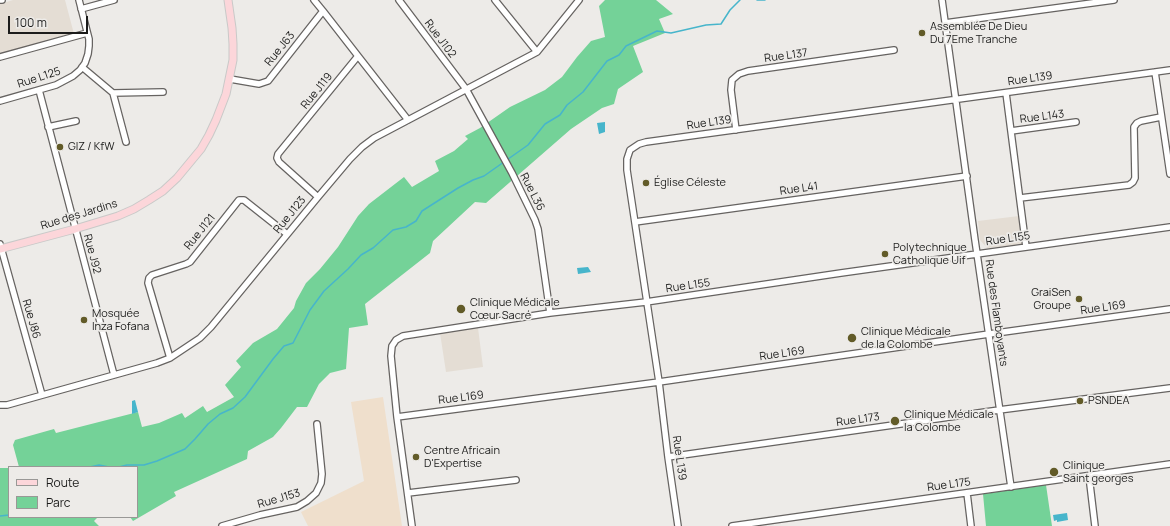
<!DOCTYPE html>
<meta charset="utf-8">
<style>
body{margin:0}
#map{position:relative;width:1170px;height:526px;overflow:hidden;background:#edebe8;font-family:Manrope,sans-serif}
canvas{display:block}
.legend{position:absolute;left:8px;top:466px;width:130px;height:52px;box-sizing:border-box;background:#edebe8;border:1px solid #999896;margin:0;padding:5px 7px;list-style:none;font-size:12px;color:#1c1c1b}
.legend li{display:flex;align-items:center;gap:8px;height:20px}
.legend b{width:20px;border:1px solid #999896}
.scale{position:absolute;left:8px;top:16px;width:80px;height:18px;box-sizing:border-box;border:2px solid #1c1c1b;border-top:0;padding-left:5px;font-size:12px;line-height:14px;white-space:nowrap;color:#1c1c1b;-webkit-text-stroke:3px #edebe8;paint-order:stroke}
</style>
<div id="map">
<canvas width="1170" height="526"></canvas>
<ul class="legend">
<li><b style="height:5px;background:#fcd6da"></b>Route</li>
<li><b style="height:11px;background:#74d298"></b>Parc</li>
</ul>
<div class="scale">100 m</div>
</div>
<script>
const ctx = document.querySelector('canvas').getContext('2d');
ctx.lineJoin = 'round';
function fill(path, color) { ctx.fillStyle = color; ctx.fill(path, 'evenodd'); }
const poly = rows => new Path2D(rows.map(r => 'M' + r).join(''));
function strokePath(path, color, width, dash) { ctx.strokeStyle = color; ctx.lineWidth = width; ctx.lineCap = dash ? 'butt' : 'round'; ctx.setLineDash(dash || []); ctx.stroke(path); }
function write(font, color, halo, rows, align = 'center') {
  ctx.font = font + ' Manrope,sans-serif'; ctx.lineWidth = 3.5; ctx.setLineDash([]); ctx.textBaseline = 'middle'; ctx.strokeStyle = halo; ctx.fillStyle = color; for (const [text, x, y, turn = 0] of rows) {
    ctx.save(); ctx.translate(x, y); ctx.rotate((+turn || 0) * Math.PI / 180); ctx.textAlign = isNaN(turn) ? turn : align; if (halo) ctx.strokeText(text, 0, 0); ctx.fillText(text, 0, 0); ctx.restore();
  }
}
fill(poly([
 [13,0,65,0,74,34,0,54,0,4],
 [1019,216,1023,244,987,248,980,240,978,221],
 [478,328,483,367,446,372,440,333]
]), '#e4ddd4');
fill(poly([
 [383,397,402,526,308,526,301,512,364,481,351,402]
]), '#efdfcc');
fill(poly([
 [605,0,656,0,673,14,659,19,665,33,633,46,643,72,618,89,614,104,602,108,571,129,486,203,475,202,433,241,430,253,365,304,368,325,349,328,346,369,330,373,319,384,307,407,297,407,281,428,273,437,248,451,247,459,174,492,176,496,133,521,130,517,137,517,137,467,19,467,13,445,15,440,54,429,56,433,138,412,142,427,159,423,182,413,185,418,203,406,207,412,234,397,225,385,241,367,236,361,253,343,277,329,294,308,296,301,306,283,320,269,338,247,358,216,369,204,404,177,412,187,439,171,435,161,454,151,468,139,465,136,480,128,510,107,545,90,562,77,577,57,591,41,605,37,599,6],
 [0,468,9,468,9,517,98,517,94,521,99,526,0,526],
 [1046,485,1052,526,986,526,983,494]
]), '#74d298');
fill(poly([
 [605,122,605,132,599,134,597,123],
 [588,267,591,272,578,274,577,268],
 [135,400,138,412,132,414,132,401],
 [1067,513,1068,520,1057,522,1057,520,1054,521,1053,515]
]), '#47b5cb');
strokePath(poly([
 [757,0,765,0],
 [90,467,99,465,109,467],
 [119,467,127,465,144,465,157,461,185,449,195,439,208,424,220,414,233,408,245,397,273,359,284,346,293,343,310,310,324,291,348,269,361,255,373,248,393,230,406,227,416,221,422,211,458,188,473,180,484,176,528,145,545,124,560,115,567,105,583,92,607,61,619,55,626,46,657,31,671,33,706,25,721,24,730,10,740,0],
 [0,516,9,515]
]), '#47b5cb', 1.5);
const minor = poly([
 [0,0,2,0],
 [399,0,466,89,512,173,535,220,538,229,550,313],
 [495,0,537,52],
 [942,0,975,240,1011,487],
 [81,9,114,0],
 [323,11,358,56],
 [945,23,1114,0],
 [0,57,87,33],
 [82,67,113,93,126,142],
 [1155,72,1170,174],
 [230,79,259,84,268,81,323,11,314,0],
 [39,90,114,375],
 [113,93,163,92],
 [1006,93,1026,247],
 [0,101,56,85,73,76,80,70,85,63,88,54,89,46,89,39,79,0],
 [48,127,76,121],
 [736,130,731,90,732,80,739,74,748,71,894,50],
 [1011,131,1076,122],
 [318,197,279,162,277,158,278,154,358,56,408,120],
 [1020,198,1129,185,1133,182,1135,178,1134,127,1137,123,1141,121,1161,117],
 [635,222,967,176],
 [0,244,42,395],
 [170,358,148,283,149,278,152,275,186,264,190,262,239,200,244,200,287,234],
 [0,405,7,405,157,363,170,358,200,338,211,327,318,197,350,159,362,147,374,138,537,52,579,0],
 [397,417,659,382,989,334,1170,309],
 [668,457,999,410,1170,388],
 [1089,476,1095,526],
 [408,493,516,480],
 [967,493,971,526],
 [222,526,260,515,297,507,307,501,316,493,321,483,322,474,317,424],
 [412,526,397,417,391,356,392,346,396,340,403,336,550,313,646,302,841,273,1170,227],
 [678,526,668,457,659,382,627,170,627,159,630,150,639,144,646,142,1170,70],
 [732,526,1170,464]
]);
const major = poly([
 [0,249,75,229,118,216,134,209,149,200,163,191,177,178,201,149,209,135,216,120,226,94,233,60,233,44,232,28,228,0]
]);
strokePath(minor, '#666361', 8);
strokePath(major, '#c9c9c8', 9);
strokePath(minor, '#fff', 5.5);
strokePath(major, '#fcd6da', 7);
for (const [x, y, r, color] of [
 [922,33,4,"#625b28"],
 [60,147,4,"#625b28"],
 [646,183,4,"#625b28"],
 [885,254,4,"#625b28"],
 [1079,299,4,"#625b28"],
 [461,309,5,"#625b28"],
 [84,320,4,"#625b28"],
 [852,338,5,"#625b28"],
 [1080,401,4,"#625b28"],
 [895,421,5,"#625b28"],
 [416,457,4,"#625b28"],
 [1054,472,5,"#625b28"]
]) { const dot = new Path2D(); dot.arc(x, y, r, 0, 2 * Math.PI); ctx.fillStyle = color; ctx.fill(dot); strokePath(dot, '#edebe8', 1.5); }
write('11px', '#1c1c1b', '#edebe8', [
 ["Assemblée De Dieu",930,27],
 ["Du 7Eme Tranche",930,40],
 ["GIZ / KfW",68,147],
 ["Église Céleste",654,183],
 ["Polytechnique",893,248],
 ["Catholique Uif",893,261],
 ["GraiSen",1071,293,"right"],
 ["Groupe",1071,306,"right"],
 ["Clinique Médicale",470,303],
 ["Cœur Sacré",470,316],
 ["Mosquée",92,314],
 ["Inza Fofana",92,327],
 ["Clinique Médicale",861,332],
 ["de la Colombe",861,345],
 ["PSNDEA",1088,401],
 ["Clinique Médicale",904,415],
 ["la Colombe",904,428],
 ["Centre Africain",424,451],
 ["D'Expertise",424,464],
 ["Clinique",1063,466],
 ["Saint georges",1063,479]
], 'left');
write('11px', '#1c1c1b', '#edebe8', [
 ["Rue J102",440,39,53],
 ["Rue J63",280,49,-51],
 ["Rue L137",786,56,-8],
 ["Rue L125",39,78,-18],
 ["Rue L139",1030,79,-8],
 ["Rue J119",317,91,-51],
 ["Rue L143",1042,117,-7],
 ["Rue L139",709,123,-8],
 ["Rue L41",799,189,-8],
 ["Rue L36",532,192,63],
 ["Rue des Jardins",79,215,-17],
 ["Rue J123",290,215,-51],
 ["Rue J121",200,232,-51],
 ["Rue L155",1008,239,-8],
 ["Rue J92",92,254,75],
 ["Rue L155",688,286,-8],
 ["Rue L169",1103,308,-8],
 ["Rue des Flamboyants",996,313,82],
 ["Rue J86",31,319,74],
 ["Rue L169",782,354,-8],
 ["Rue L169",461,398,-7],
 ["Rue L173",858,420,-8],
 ["Rue L139",679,458,82],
 ["Rue L175",949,485,-8],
 ["Rue J153",279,499,-16]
]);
</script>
